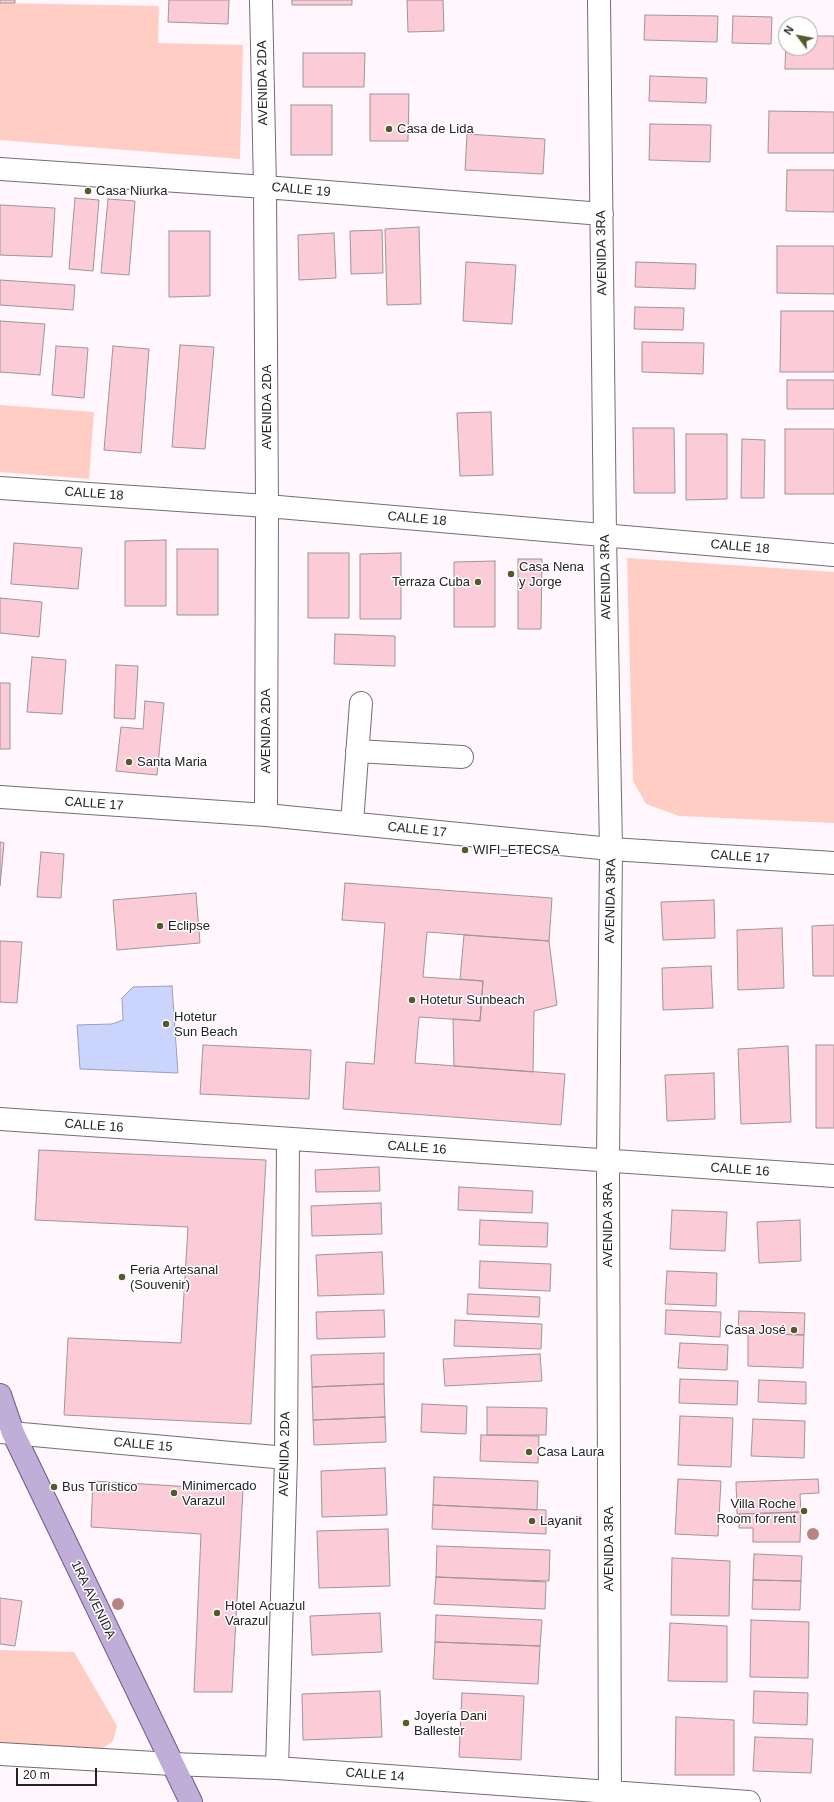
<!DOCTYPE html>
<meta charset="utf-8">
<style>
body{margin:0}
#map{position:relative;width:834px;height:1802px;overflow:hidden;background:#fff7fd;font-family:Helvetica,sans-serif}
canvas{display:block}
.north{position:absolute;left:778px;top:16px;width:40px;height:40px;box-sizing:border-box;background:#fff;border:1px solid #a7a7a7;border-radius:50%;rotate:302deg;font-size:11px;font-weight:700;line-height:16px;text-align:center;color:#242224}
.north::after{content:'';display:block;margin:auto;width:14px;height:18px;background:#535b2a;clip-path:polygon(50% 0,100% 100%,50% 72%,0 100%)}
.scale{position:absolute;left:16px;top:1768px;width:81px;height:18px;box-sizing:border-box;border:2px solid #242224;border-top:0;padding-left:5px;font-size:12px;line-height:14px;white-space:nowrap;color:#242224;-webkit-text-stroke:3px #fff;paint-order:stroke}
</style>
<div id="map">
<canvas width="834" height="1802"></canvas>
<div class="north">N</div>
<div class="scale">20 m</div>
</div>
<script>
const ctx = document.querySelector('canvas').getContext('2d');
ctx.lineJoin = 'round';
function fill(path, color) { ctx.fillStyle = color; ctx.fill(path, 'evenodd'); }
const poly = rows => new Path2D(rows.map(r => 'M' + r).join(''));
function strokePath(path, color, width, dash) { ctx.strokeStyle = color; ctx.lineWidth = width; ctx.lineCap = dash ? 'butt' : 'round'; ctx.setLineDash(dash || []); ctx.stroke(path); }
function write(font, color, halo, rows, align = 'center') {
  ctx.font = font + ' Helvetica,sans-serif'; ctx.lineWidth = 3; ctx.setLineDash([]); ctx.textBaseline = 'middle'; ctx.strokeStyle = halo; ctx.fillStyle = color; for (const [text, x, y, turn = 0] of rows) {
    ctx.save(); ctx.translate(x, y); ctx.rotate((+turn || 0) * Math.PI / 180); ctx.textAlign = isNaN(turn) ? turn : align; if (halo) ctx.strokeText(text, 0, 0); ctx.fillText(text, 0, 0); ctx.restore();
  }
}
fill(poly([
 [0,3,159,6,158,43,243,45,240,159,0,140],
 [0,405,94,412,89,479,0,472],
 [627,558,834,572,834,823,679,816,646,804,633,781],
 [0,1650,74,1652,117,1726,113,1741,96,1753,0,1743]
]), '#ffcdc3');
const water = poly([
 [172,986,178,1073,80,1069,77,1025,112,1024,123,1020,122,998,133,987,172,986]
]);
fill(water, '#cbd4fc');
strokePath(water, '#999fbb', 1);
const building = poly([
 [0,0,15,0,15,3,0,3,0,0],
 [169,0,229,0,228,24,168,22,169,0],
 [292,0,352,0,352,5,292,5,292,0],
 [407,0,443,0,444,31,408,32,407,0],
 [645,15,718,16,717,42,644,40,645,15],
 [733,16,772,17,771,44,732,43,733,16],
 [786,36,786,48,810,48,810,36,834,36,834,69,785,69,786,36],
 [303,53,365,53,364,87,303,87,303,53],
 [650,76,707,78,706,103,649,101,650,76],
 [370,94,409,94,408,141,370,141,370,94],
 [291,105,332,105,332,155,291,155,291,105],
 [769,111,834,112,834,153,768,153,769,111],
 [650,124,711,125,710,162,649,160,650,124],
 [467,134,545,139,543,174,465,170,467,134],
 [787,170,834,170,834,212,786,211,787,170],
 [75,198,99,200,93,271,69,269,75,198],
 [108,199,135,201,129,275,101,273,108,199],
 [0,205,55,208,52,257,0,255,0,205],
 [419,227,421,304,387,305,385,229,419,227],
 [382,230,383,273,351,274,350,231,382,230],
 [169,231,210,231,210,296,169,297,169,231],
 [334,233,336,278,299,280,298,235,334,233],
 [777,246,834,246,834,294,777,293,777,246],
 [466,262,516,265,512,324,463,321,466,262],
 [636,262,696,264,695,289,635,287,636,262],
 [0,280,75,285,73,310,0,305,0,280],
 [635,307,684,308,683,330,634,329,635,307],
 [781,311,834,311,834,372,780,372,781,311],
 [0,321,45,324,40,375,0,372,0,321],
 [642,342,704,343,703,374,642,372,642,342],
 [180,345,214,347,205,449,172,447,180,345],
 [56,346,88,348,84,398,52,395,56,346],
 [113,346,149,349,141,453,104,450,113,346],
 [787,380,834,380,834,409,787,409,787,380],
 [491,412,493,475,460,476,457,413,491,412],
 [633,428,674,428,675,493,634,493,633,428],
 [785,429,834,429,834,494,785,494,785,429],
 [686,434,727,434,727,499,686,500,686,434],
 [742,439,765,440,764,498,741,498,742,439],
 [166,540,166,606,125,606,125,541,166,540],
 [14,543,82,548,78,589,11,584,14,543],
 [177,549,218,549,218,615,177,615,177,549],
 [308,553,349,553,349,618,308,618,308,553],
 [401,553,401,619,360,619,360,554,401,553],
 [518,559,542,559,541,629,518,629,518,559],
 [495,561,495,627,454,627,454,562,495,561],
 [0,598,42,602,39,637,0,633,0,598],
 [335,634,395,636,395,666,334,664,335,634],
 [32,657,66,660,62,714,27,712,32,657],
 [116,665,138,666,135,719,114,718,116,665],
 [0,683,10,683,10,749,0,749,0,683],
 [145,701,164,703,157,775,116,771,121,727,143,729,145,701],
 [0,842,4,843,0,886,0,842],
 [41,852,64,854,61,898,37,897,41,852],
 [345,883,552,898,549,941,427,932,423,977,483,981,480,1021,419,1017,415,1063,565,1074,561,1125,343,1109,346,1062,374,1064,385,923,342,920,345,883],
 [196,893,200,943,117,950,113,900,196,893],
 [714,900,715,938,663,940,661,902,714,900],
 [834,925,834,976,813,976,812,926,834,925],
 [782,928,784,988,738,990,737,930,782,928],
 [464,935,549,941,557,1005,534,1011,533,1072,454,1066,453,1019,480,1021,483,981,460,979,464,935],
 [0,941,22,942,17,1003,0,1002,0,941],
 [711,966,713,1008,663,1010,662,968,711,966],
 [203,1045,311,1050,309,1099,200,1094,203,1045],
 [816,1045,834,1045,834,1128,816,1128,816,1045],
 [788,1046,791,1122,741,1124,738,1049,788,1046],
 [714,1073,715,1119,667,1121,665,1075,714,1073],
 [39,1150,266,1160,251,1424,64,1415,68,1338,181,1343,188,1227,35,1220,39,1150],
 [379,1167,380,1191,316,1192,315,1170,379,1167],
 [459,1187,533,1191,532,1213,458,1210,459,1187],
 [381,1203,382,1234,312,1236,311,1206,381,1203],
 [672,1210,727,1212,725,1251,670,1249,672,1210],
 [480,1220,548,1223,547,1247,479,1245,480,1220],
 [800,1220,801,1261,759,1263,757,1222,800,1220],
 [382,1252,384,1294,318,1296,316,1255,382,1252],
 [480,1261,551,1264,550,1291,479,1288,480,1261],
 [667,1271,717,1273,716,1306,665,1304,667,1271],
 [468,1294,540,1297,539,1317,467,1314,468,1294],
 [384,1310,385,1337,317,1339,316,1312,384,1310],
 [666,1310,721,1312,720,1337,665,1334,666,1310],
 [739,1311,805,1313,804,1335,738,1333,739,1311],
 [455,1320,542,1324,541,1349,454,1346,455,1320],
 [748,1333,804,1335,803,1368,748,1366,748,1333],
 [680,1343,728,1345,727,1370,678,1368,680,1343],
 [384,1353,384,1384,312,1387,311,1355,384,1353],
 [540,1354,542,1381,445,1386,443,1359,540,1354],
 [680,1379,738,1381,737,1405,679,1403,680,1379],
 [759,1380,806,1382,806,1404,758,1402,759,1380],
 [384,1384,385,1417,313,1420,312,1387,384,1384],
 [422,1404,467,1406,466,1434,421,1432,422,1404],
 [487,1407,547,1408,546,1435,487,1435,487,1407],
 [680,1416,733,1418,731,1467,678,1465,680,1416],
 [385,1417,386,1442,314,1445,313,1420,385,1417],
 [753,1419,805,1421,804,1458,751,1456,753,1419],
 [481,1435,539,1436,538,1463,480,1461,481,1435],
 [385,1468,387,1515,322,1517,321,1471,385,1468],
 [434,1477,538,1481,537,1510,433,1505,434,1477],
 [678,1479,721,1481,718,1536,675,1534,678,1479],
 [818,1479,819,1493,800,1494,801,1512,737,1514,736,1482,818,1479],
 [93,1481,243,1490,232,1692,194,1692,201,1534,91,1527,93,1481],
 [433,1505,546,1510,546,1534,432,1529,433,1505],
 [801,1512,800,1542,753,1542,753,1528,739,1528,739,1514,801,1512],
 [388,1529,390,1586,319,1588,317,1531,388,1529],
 [437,1546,550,1550,549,1581,436,1577,437,1546],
 [754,1554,802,1556,801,1581,753,1580,754,1554],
 [672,1558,730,1561,729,1616,671,1615,672,1558],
 [436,1577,546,1582,545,1609,434,1604,436,1577],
 [753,1580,801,1581,800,1610,752,1609,753,1580],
 [0,1598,22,1601,15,1646,0,1644,0,1598],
 [380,1613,382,1652,312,1655,310,1616,380,1613],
 [436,1615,542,1620,540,1646,435,1642,436,1615],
 [751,1620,809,1622,808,1678,750,1677,751,1620],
 [670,1623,727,1626,727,1682,668,1681,670,1623],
 [435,1642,540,1646,538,1684,433,1679,435,1642],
 [380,1691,382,1737,303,1740,302,1694,380,1691],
 [754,1691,808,1693,807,1725,753,1723,754,1691],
 [462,1693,524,1696,521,1760,459,1757,462,1693],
 [676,1717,734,1720,734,1775,675,1775,676,1717],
 [755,1737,813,1739,811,1773,753,1771,755,1737]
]);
fill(building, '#fbcbd7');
strokePath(building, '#9f9597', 1);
const minor = poly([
 [261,0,265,187,267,506,266,815],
 [599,0,605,535,611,849,608,1161,610,1802],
 [0,169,265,187,602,214],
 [0,488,267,506,834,555],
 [357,751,462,757],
 [0,797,266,815,611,849,834,863],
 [352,823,361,703],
 [0,1119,834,1176],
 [0,1432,286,1458],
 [0,1754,172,1764,277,1768,749,1802],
 [277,1768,286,1458,288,1139]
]);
const major = poly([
 [0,1395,13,1433,191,1802]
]);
strokePath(minor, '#746d72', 24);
strokePath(major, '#6e5988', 24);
strokePath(minor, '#fff', 22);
strokePath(major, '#c0add8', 22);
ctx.fillStyle = '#b88480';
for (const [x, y] of [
 [813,1534],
 [118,1604]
]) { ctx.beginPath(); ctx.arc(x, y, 6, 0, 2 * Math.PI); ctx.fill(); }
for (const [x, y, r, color] of [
 [389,129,4,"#535b2a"],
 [88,191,4,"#535b2a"],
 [511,574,4,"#535b2a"],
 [478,582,4,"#535b2a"],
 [129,762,4,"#535b2a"],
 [465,850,4,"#535b2a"],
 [160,926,4,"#535b2a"],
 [412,1000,4,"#535b2a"],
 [166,1024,4,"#535b2a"],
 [122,1277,4,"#535b2a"],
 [794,1330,4,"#535b2a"],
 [529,1452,4,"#535b2a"],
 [54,1487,4,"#535b2a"],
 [174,1493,4,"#535b2a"],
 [804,1511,4,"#535b2a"],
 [532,1521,4,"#535b2a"],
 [217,1613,4,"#535b2a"],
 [406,1723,4,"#535b2a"]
]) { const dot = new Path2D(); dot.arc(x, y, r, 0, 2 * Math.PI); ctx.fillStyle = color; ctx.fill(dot); strokePath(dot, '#fff', 1.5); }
write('13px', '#242224', '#fff', [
 ["AVENIDA 2DA",263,83,-91],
 ["CALLE 19",301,190,5],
 ["AVENIDA 3RA",602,253,-91],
 ["AVENIDA 2DA",267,407,-90],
 ["CALLE 18",94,494,4],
 ["CALLE 18",417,519,5],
 ["CALLE 18",740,547,5],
 ["AVENIDA 3RA",606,577,-91],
 ["AVENIDA 2DA",266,731,-90],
 ["CALLE 17",94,804,4],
 ["CALLE 17",417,830,6],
 ["CALLE 17",740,857,4],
 ["AVENIDA 3RA",611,901,-89],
 ["CALLE 16",94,1126,4],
 ["CALLE 16",417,1148,4],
 ["CALLE 16",740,1170,4],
 ["AVENIDA 3RA",608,1225,-90],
 ["CALLE 15",143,1445,5],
 ["AVENIDA 2DA",285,1454,-89],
 ["AVENIDA 3RA",609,1549,-90],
 ["1RA AVENIDA",93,1600,64],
 ["CALLE 14",375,1775,4]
]);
write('13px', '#242224', '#fff', [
 ["Casa de Lida",397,129],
 ["Casa Niurka",96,191],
 ["Casa Nena",519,567],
 ["y Jorge",519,582],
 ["Terraza Cuba",470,582,"right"],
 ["Santa Maria",137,762],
 ["WIFI_ETECSA",473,850],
 ["Eclipse",168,926],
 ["Hotetur Sunbeach",420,1000],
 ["Hotetur",174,1017],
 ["Sun Beach",174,1032],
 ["Feria Artesanal",130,1270],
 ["(Souvenir)",130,1285],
 ["Casa José",786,1330,"right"],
 ["Casa Laura",537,1452],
 ["Minimercado",182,1486],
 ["Varazul",182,1501],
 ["Bus Turístico",62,1487],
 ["Villa Roche",796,1504,"right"],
 ["Room for rent",796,1519,"right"],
 ["Layanit",540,1521],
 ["Hotel Acuazul",225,1606],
 ["Varazul",225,1621],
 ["Joyería Dani",414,1716],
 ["Ballester",414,1731]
], 'left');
</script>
